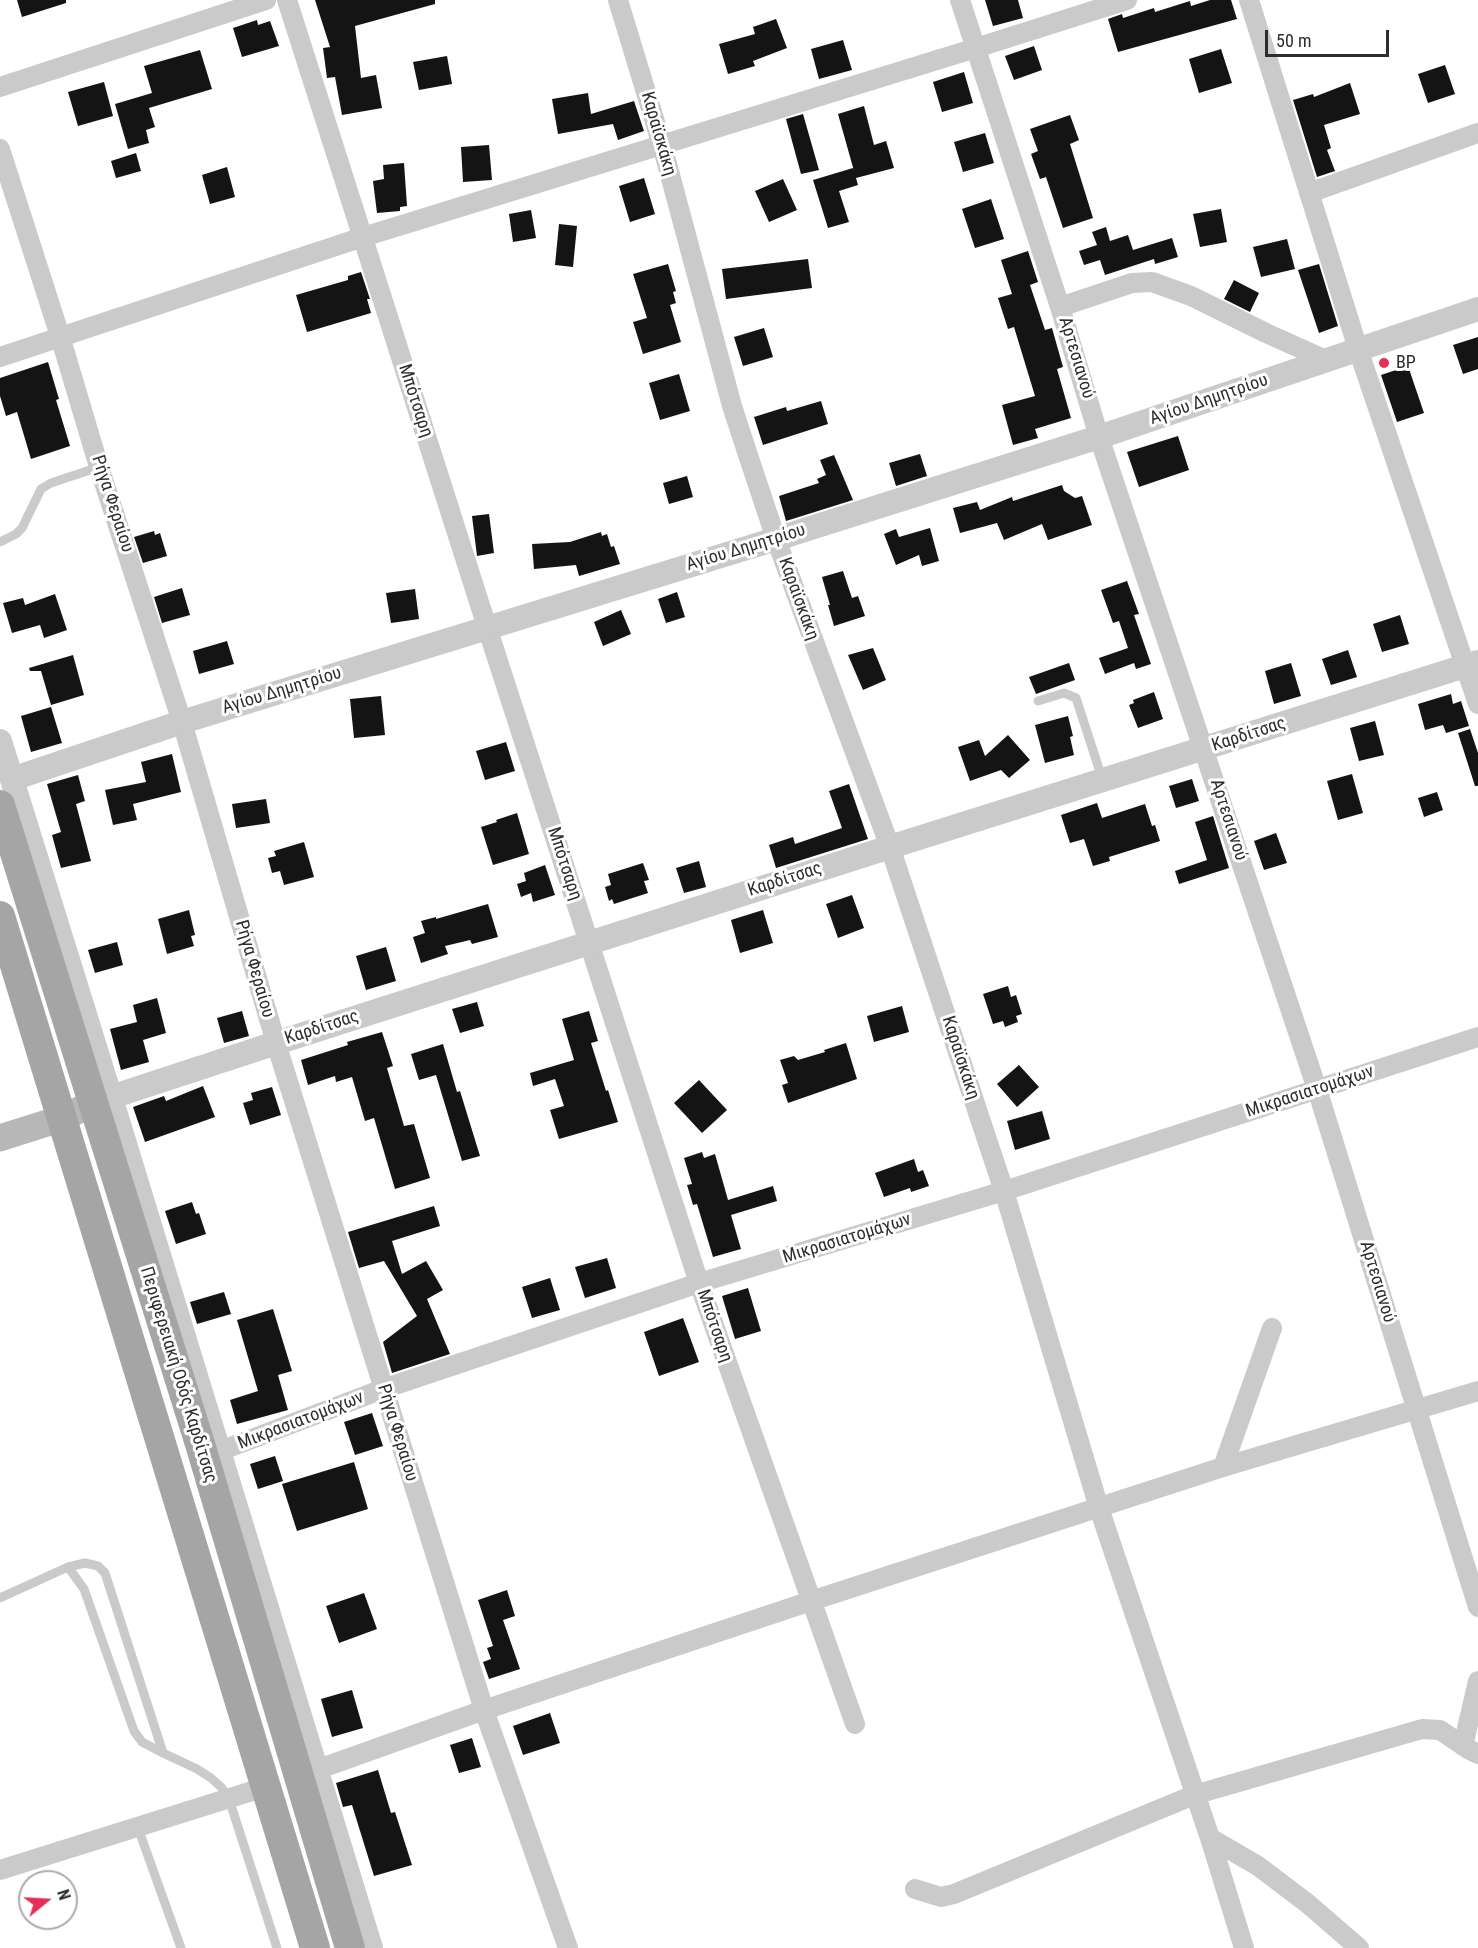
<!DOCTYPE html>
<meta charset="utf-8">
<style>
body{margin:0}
#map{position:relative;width:1478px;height:1948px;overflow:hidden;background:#fff;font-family:"Roboto Condensed",sans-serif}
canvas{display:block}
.north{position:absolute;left:18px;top:1870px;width:60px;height:60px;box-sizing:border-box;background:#fff;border:2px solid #ababab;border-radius:50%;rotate:72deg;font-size:16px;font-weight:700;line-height:24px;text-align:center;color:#2d2d2d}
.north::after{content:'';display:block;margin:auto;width:21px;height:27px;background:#e62e57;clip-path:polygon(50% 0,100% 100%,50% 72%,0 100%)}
.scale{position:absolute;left:1265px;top:30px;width:124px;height:27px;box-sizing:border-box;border:3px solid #2d2d2d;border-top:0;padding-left:8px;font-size:18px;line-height:21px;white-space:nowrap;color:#2d2d2d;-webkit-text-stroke:4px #fff;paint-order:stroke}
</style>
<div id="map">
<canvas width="1478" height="1948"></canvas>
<div class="north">N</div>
<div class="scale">50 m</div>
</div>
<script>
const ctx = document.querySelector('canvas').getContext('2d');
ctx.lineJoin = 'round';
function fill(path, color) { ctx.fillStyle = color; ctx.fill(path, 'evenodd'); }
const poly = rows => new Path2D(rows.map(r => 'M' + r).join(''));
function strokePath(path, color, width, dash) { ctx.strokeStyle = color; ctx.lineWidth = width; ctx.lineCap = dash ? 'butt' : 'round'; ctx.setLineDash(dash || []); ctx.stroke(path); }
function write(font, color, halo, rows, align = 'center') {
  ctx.font = font + ' "Roboto Condensed",sans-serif'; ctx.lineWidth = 6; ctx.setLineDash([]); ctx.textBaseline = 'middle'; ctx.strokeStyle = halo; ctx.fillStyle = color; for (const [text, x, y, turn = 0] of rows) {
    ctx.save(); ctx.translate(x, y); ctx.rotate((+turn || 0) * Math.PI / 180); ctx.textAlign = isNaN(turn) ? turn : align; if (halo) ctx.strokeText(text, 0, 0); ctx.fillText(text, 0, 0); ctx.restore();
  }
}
fill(poly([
 [17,0,66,0,66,3,22,17],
 [315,0,435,0,435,4,355,26,361,78,376,75,382,108,342,115,335,77,327,78,323,48,330,47],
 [985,0,1018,0,1023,18,993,26],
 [1210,0,1231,0,1237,19,1118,52,1108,19,1122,14,1123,18,1154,8,1155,12,1190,1,1191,6],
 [776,19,787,48,753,61,755,66,728,74,719,44,755,34,753,27],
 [257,20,258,25,270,21,279,46,242,57,233,28],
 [843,40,852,70,819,79,811,49],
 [1034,46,1042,70,1014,80,1005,56],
 [1221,49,1232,83,1199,93,1189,59],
 [200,50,212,89,149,108,155,127,146,130,149,143,128,149,115,104,152,93,144,66],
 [447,56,452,84,419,90,413,62],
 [1445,65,1455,94,1428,103,1418,74],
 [964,72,973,103,942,112,933,82],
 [104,82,113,116,78,126,68,92],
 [1350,83,1360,114,1324,125,1331,148,1327,150,1335,171,1317,177,1293,100,1313,94,1314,97],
 [588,93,591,114,634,101,644,131,618,140,613,124,558,134,552,99],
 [864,106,874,145,886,141,894,168,856,178,858,185,839,191,849,222,828,228,813,180,853,168,854,171,838,114],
 [803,114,819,170,801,174,786,119],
 [1070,115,1079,140,1070,144,1093,218,1063,228,1046,177,1040,179,1031,154,1038,151,1030,129],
 [985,133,994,163,963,172,954,142],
 [489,145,492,180,463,182,461,147],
 [136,153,141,171,116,178,111,161],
 [404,163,407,206,400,207,400,211,377,213,373,181,384,179,383,165],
 [227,167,235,197,210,204,202,175],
 [644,178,655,214,630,222,619,186],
 [783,179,797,210,769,222,755,191],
 [991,199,1004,239,975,248,962,209],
 [1221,209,1227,242,1200,247,1193,214],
 [531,210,536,238,513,242,509,214],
 [559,224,577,226,573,267,555,265],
 [1106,227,1110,241,1128,235,1133,250,1172,238,1178,257,1155,264,1154,259,1105,275,1100,260,1084,265,1079,251,1097,245,1092,232],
 [1287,239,1295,269,1261,277,1253,247],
 [1028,251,1038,282,1030,285,1045,330,1052,328,1063,367,1057,369,1071,418,1035,429,1038,438,1013,445,1002,405,1035,396,1014,327,1008,329,998,298,1012,294,1001,260],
 [808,259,812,288,726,299,722,269],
 [668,264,676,291,673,292,676,303,670,305,681,342,643,354,633,322,647,318,633,274],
 [1319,264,1338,326,1319,333,1298,270],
 [361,272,370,299,367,299,371,313,307,332,296,295,348,280,348,276],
 [1234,280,1259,293,1250,312,1224,299],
 [764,328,773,357,743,366,734,337],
 [1478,337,1478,369,1463,374,1453,345],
 [48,362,59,399,56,400,70,446,31,459,17,412,6,416,0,396,0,378],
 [1408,366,1424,413,1397,422,1381,375],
 [679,374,690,411,660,420,649,383],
 [821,401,828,424,763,445,754,417,786,407,787,411],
 [1178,436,1189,470,1139,487,1127,452],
 [920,454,927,476,896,486,889,463],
 [834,455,853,500,786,521,779,496,819,483,817,479,826,475,820,460],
 [687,476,693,497,669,504,663,483],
 [1062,485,1064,491,1075,498,1082,496,1092,525,1048,540,1042,524,1004,540,997,523,960,533,953,508,977,502,980,510,1012,497,1013,501],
 [489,514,494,553,477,556,472,516],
 [930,528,939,561,922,566,919,555,896,565,884,534,896,529,899,537],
 [154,531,155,535,160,533,167,556,143,563,134,537],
 [601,532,602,536,607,534,611,547,614,546,620,564,579,576,576,565,534,569,532,544,570,542],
 [843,571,852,598,858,596,865,616,834,626,828,605,830,605,822,577],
 [1127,581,1139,614,1134,615,1151,664,1136,669,1134,663,1105,674,1099,658,1128,648,1119,621,1113,623,1101,590],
 [182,588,190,615,162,623,154,597],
 [415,589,419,619,391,623,386,593],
 [677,592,685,617,666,623,658,599],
 [55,594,67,630,44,638,40,625,12,633,3,603,23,598,25,605],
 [621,610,631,634,603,646,594,622],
 [1400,615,1409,644,1382,652,1373,624],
 [227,641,234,664,199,674,193,651],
 [873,648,886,680,863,690,848,655],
 [1348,650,1357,677,1331,685,1322,659],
 [73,655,84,695,51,705,41,671,30,671,29,668],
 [1069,663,1075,680,1036,694,1029,677],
 [1291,663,1301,696,1274,704,1265,671],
 [1154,692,1163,719,1138,728,1129,705,1134,703,1133,700],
 [1451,694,1453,704,1461,701,1469,726,1446,733,1443,725,1425,730,1418,704],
 [381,696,385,735,354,738,350,699],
 [51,707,62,743,31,752,21,716],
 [1068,716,1073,736,1070,737,1074,755,1045,763,1035,725],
 [1375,721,1384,755,1359,761,1350,728],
 [1470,729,1478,753,1478,786,1475,786,1458,733],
 [1008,735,1030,760,1009,778,1001,770,970,781,958,747,979,740,985,756],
 [506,742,515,771,485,780,476,751],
 [172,754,181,792,133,804,137,820,113,825,105,790,146,782,141,762],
 [1352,774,1363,813,1338,820,1327,781],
 [78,775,85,801,76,804,91,861,61,868,52,835,61,832,47,784],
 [1192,779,1199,801,1176,808,1169,786],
 [849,784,868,839,776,868,769,845,793,837,795,844,842,828,829,791],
 [1437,792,1443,810,1424,817,1418,798],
 [266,799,270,823,236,828,232,804],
 [1097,803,1102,818,1145,804,1152,826,1155,825,1160,841,1109,857,1110,861,1093,866,1084,839,1070,843,1061,815],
 [517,813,529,854,493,865,481,827,497,822,496,820],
 [1213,816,1229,868,1179,884,1175,871,1207,860,1195,822],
 [1276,833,1287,863,1264,870,1254,841],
 [304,842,314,877,284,885,280,871,272,873,268,858,276,856,274,851],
 [699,861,706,887,684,893,676,868],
 [643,863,649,880,644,881,648,893,614,904,612,899,609,901,605,887,611,885,608,874],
 [545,865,555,895,533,902,531,893,521,897,517,884,526,881,524,873],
 [852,895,864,928,838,938,826,904],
 [488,904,498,937,472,944,470,940,445,946,448,954,421,963,413,937,425,933,421,921,436,917,436,919],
 [189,910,195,935,191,936,194,946,167,954,158,919],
 [763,910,773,943,740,953,731,920],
 [117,942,123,965,95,973,88,950],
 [386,947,396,981,366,990,356,956],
 [1008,986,1011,997,1016,995,1022,1014,1016,1016,1018,1022,1005,1027,1003,1021,993,1024,983,994],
 [157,998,166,1033,143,1040,149,1062,121,1070,110,1029,137,1022,133,1005],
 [477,1002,484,1026,460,1033,452,1009],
 [902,1006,909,1032,874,1042,867,1016],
 [242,1011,249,1036,224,1043,217,1018],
 [589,1011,598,1041,591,1043,606,1091,608,1090,618,1122,559,1139,550,1110,564,1106,555,1079,533,1086,530,1073,574,1060,562,1019],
 [382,1032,393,1066,387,1068,404,1126,414,1124,430,1178,395,1189,374,1118,365,1121,352,1077,336,1082,335,1076,308,1085,301,1060,348,1045,347,1042],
 [846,1043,857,1079,788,1103,782,1085,788,1083,780,1060,794,1056,798,1060,825,1052,824,1050],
 [443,1044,457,1092,460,1091,480,1156,462,1161,436,1075,419,1080,411,1054],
 [1019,1065,1039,1087,1017,1107,997,1084],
 [699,1080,727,1110,702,1133,674,1103],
 [203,1086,215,1117,145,1142,133,1107,164,1096,166,1101],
 [272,1087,281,1115,250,1125,243,1103,253,1100,251,1093],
 [1042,1111,1050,1139,1015,1150,1007,1121],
 [702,1152,704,1158,715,1154,728,1200,773,1186,777,1201,731,1215,741,1249,713,1257,697,1204,693,1205,687,1185,692,1184,684,1158],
 [914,1159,918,1172,923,1170,929,1186,911,1192,910,1188,884,1197,875,1173],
 [192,1202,196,1214,199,1213,206,1234,176,1244,165,1211],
 [434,1206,440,1226,392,1241,402,1274,426,1261,443,1290,427,1299,450,1354,392,1373,383,1342,417,1316,384,1261,359,1268,348,1232],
 [607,1258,616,1288,585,1298,575,1267],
 [550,1278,560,1310,532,1318,522,1287],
 [748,1288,761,1331,735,1339,722,1296],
 [224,1292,231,1314,197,1324,190,1302],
 [273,1309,292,1371,278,1375,288,1410,237,1424,230,1400,258,1391,237,1320],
 [683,1318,699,1362,659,1376,644,1332],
 [372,1413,383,1446,355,1455,344,1422],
 [275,1456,283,1481,258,1489,250,1464],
 [354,1462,368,1509,297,1531,282,1484],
 [507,1590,515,1616,503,1620,520,1669,489,1679,483,1662,491,1659,487,1648,493,1646,478,1600],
 [364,1593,377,1629,339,1643,326,1606],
 [352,1690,363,1728,332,1737,321,1699],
 [550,1713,560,1743,523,1755,513,1726],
 [472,1738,481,1767,459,1773,450,1745],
 [378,1770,391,1813,395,1812,412,1865,374,1876,352,1805,343,1807,336,1783]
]), '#141414');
strokePath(poly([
 [0,542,16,534,22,528,41,489,51,483,99,467],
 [1038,701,1064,693,1076,698,1102,778],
 [68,1567,84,1589,134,1731,142,1742,163,1753],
 [0,1598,68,1567,85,1563,98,1566,105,1573,163,1753,197,1769,211,1778,221,1787,229,1799,277,1948],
 [138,1828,181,1948]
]), '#cacaca', 9);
strokePath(poly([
 [287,0,487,627,699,1283,855,1724],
 [618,0,662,145,732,406,747,452,776,539,890,847,1004,1191,1099,1508,1210,1838,1244,1948],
 [960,0,1060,307,1099,437,1317,1089,1478,1607],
 [1249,0,1358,349,1478,704],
 [0,87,266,0],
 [0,149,60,336,99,467,182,722,276,1043,484,1710,568,1948],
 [1309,193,1478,133],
 [1060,307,1132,283,1152,282,1191,296,1266,333,1326,360],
 [0,357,363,237,976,48,1127,0],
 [220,1451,383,1389,699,1283,1004,1191,1478,1037],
 [1223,1467,1272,1328],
 [1463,1746,1478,1681],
 [316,1770,484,1710,811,1601,1223,1467,1478,1391],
 [1210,1838,1258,1866,1307,1903,1359,1948],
 [0,1870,265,1787],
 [915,1889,941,1897,954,1894,1194,1795,1422,1729,1440,1730,1468,1749,1478,1754]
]), '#cacaca', 20);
strokePath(poly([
 [0,741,111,1098,371,1948],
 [12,779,182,722,776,539,1099,437,1478,309],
 [93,1103,276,1043,890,847,1478,662]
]), '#cacaca', 24);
strokePath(poly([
 [0,1138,63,1118,93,1103]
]), '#b7b7b7', 27);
strokePath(poly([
 [0,805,200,1444,350,1948],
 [0,916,315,1948]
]), '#a5a5a5', 30);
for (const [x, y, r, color] of [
 [1384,363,6,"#e62e57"]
]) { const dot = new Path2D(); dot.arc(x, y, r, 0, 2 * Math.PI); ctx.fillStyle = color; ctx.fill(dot); strokePath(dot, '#fff', 2); }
write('18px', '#2d2d2d', '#fff', [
 ["Καραϊσκάκη",658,134,74],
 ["Αρτεσιανού",1076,358,73],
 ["Αγίου Δημητρίου",1209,400,-19],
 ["Μπότσαρη",415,401,72],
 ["Ρήγα Φεραίου",112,504,72],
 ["Αγίου Δημητρίου",746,548,-17],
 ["Καραϊσκάκη",798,599,70],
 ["Αγίου Δημητρίου",282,691,-17],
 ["Καρδίτσας",1249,735,-18],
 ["Αρτεσιανού",1228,820,72],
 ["Μπότσαρη",564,864,72],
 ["Καρδίτσας",785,880,-18],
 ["Ρήγα Φεραίου",254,969,74],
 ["Καρδίτσας",322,1028,-18],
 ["Καραϊσκάκη",960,1058,72],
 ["Μικρασιατομάχων",1310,1092,-18],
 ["Μικρασιατομάχων",847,1239,-17],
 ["Αρτεσιανού",1377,1282,73],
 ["Μπότσαρη",714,1326,71],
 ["Περιφερειακή Οδός Καρδίτσας",178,1375,73],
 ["Μικρασιατομάχων",301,1421,-21],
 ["Ρήγα Φεραίου",397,1433,73]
]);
write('18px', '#2d2d2d', '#fff', [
 ["BP",1396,363]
], 'left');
</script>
